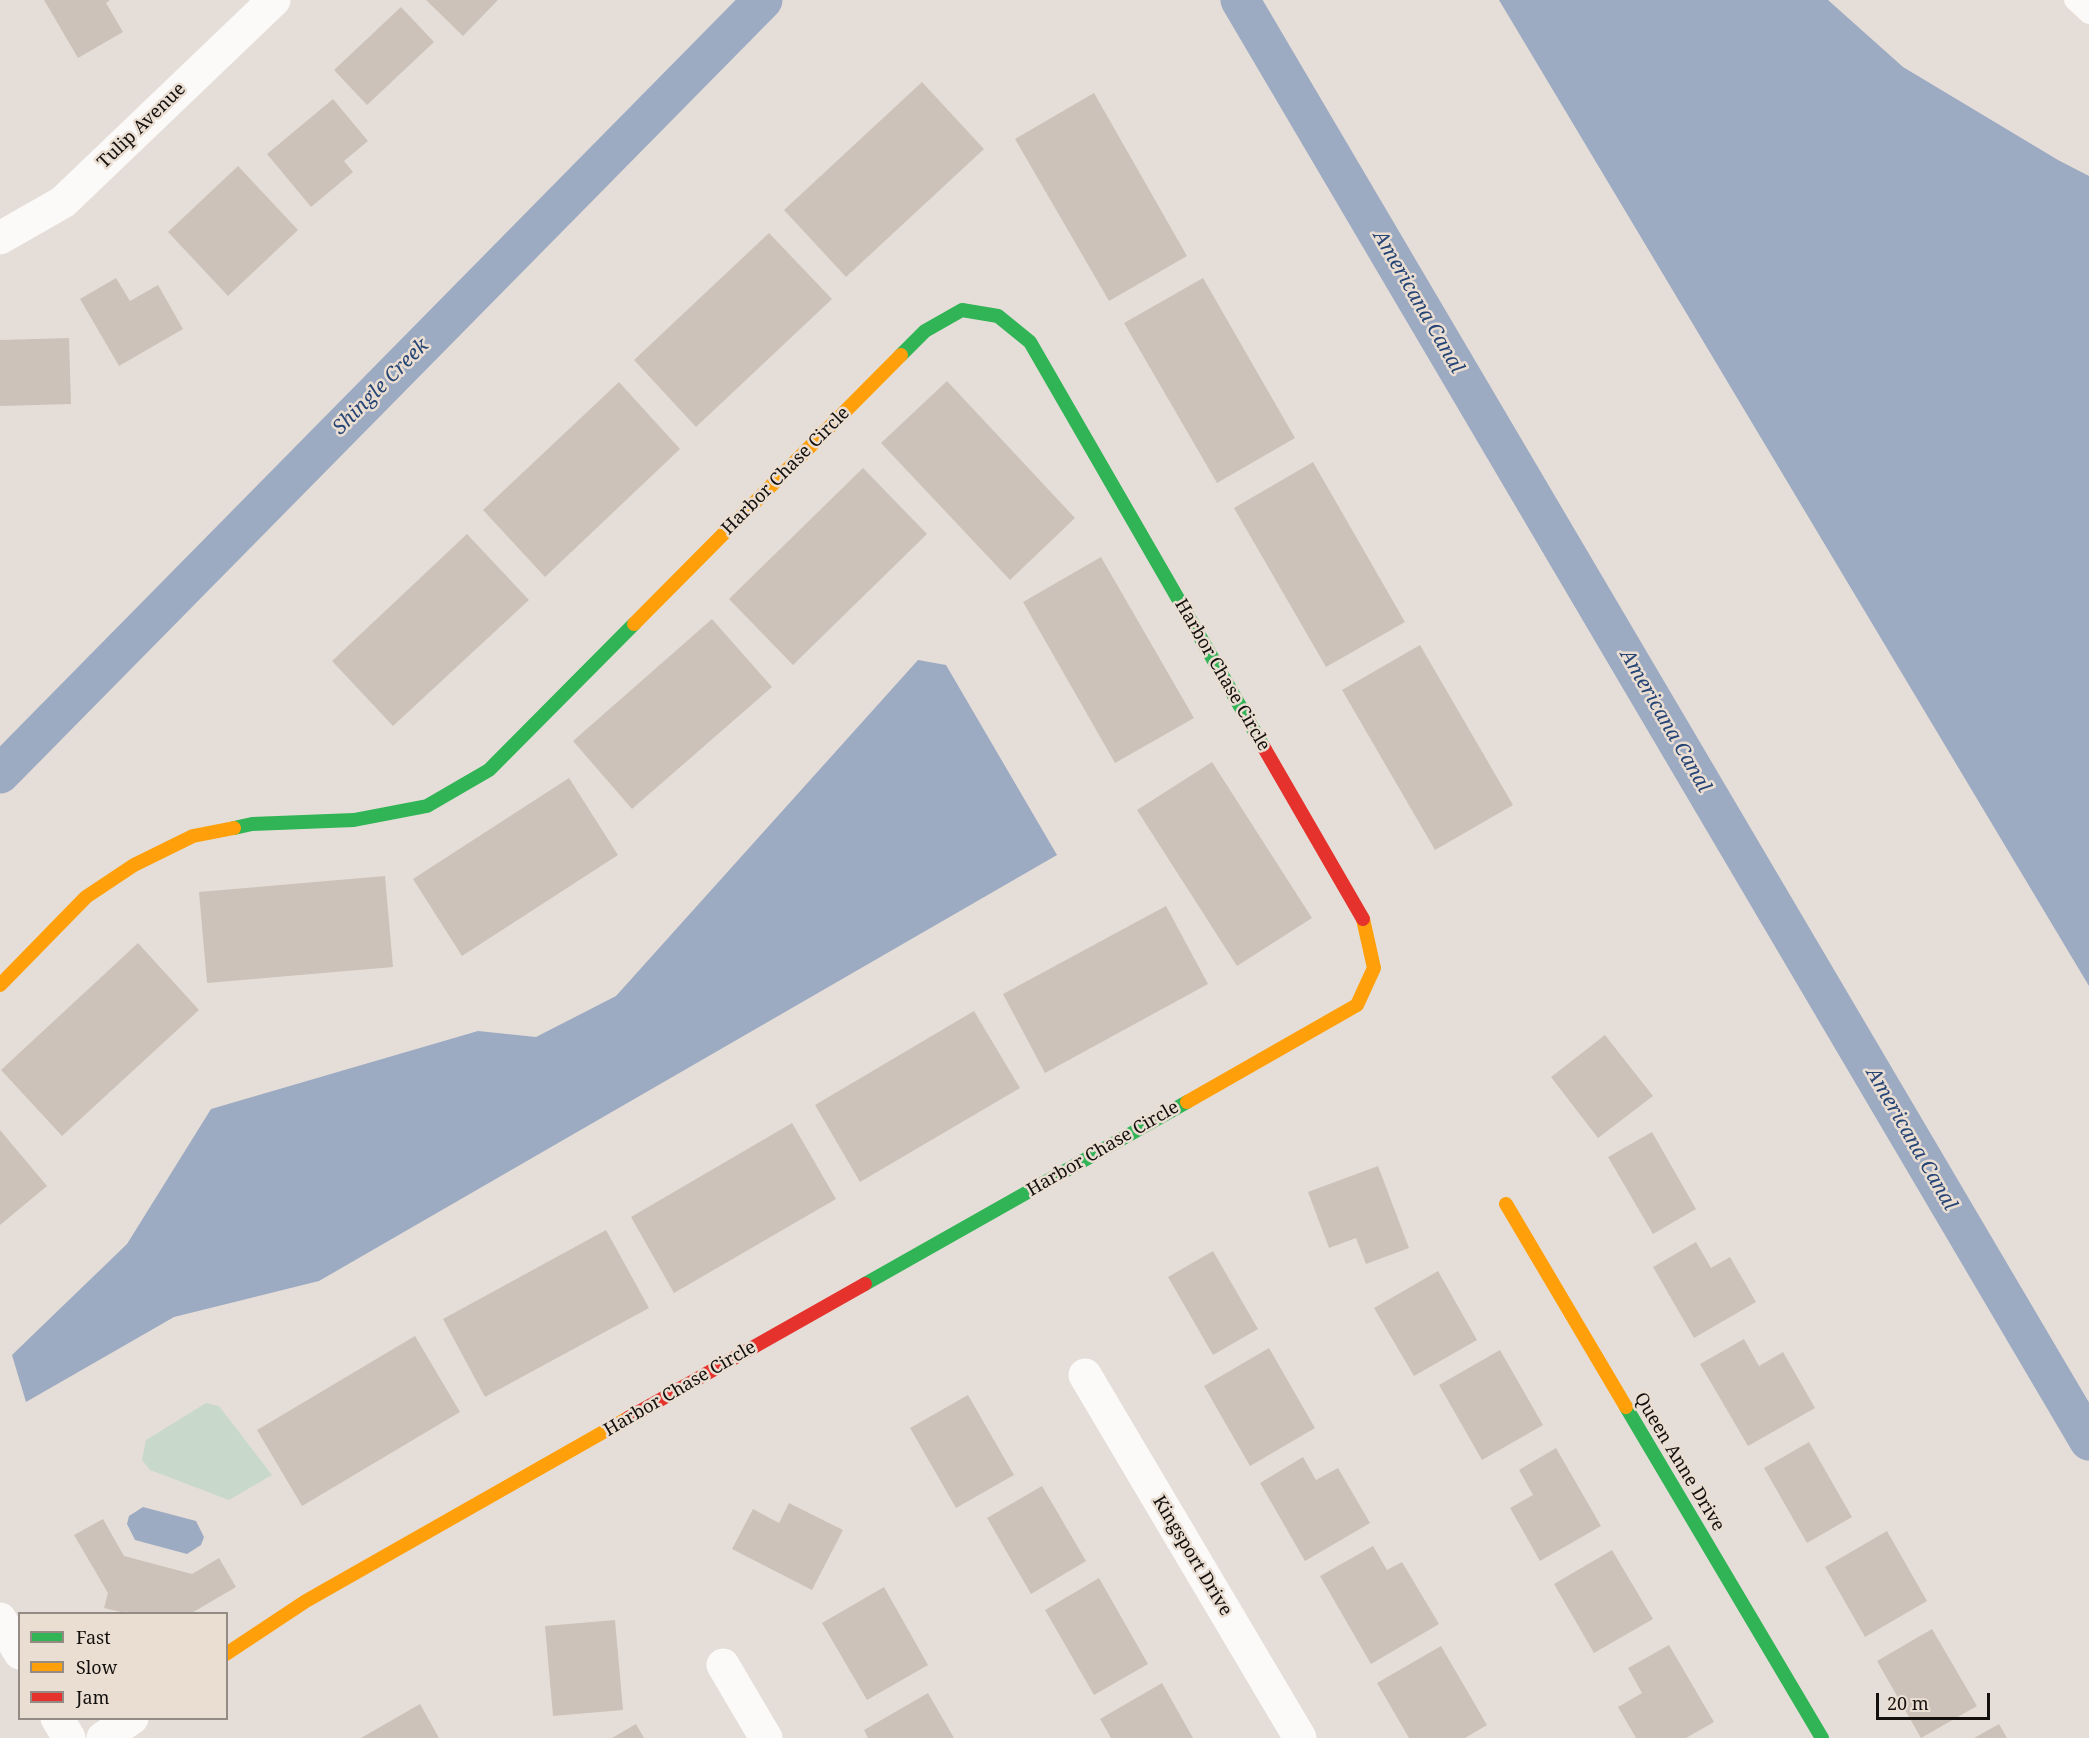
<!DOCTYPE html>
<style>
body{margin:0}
#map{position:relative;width:2089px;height:1738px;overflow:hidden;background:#e5ded8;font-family:"Noto Serif",serif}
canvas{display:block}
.legend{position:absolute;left:18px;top:1612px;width:210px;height:108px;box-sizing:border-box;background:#eaded3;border:2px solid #948c84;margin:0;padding:8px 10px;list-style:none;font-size:18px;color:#14100d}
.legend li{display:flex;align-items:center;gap:12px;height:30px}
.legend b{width:30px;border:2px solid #948c84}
.scale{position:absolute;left:1876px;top:1693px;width:114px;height:27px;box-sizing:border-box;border:3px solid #14100d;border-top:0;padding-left:8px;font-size:18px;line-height:21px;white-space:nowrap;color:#14100d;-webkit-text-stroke:4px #eaded3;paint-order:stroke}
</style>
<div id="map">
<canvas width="2089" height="1738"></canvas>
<ul class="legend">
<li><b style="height:8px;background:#30b455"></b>Fast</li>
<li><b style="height:8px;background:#ff9f0a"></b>Slow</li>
<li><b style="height:8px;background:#e5322d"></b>Jam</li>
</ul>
<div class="scale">20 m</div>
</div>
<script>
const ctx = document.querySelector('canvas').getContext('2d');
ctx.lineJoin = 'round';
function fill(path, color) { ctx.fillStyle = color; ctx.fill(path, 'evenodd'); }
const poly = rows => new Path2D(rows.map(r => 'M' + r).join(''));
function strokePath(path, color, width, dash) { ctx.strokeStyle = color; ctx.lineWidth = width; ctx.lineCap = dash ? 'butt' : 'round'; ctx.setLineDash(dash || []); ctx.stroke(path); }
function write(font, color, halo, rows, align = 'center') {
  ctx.font = font + ' "Noto Serif",serif'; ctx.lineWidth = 5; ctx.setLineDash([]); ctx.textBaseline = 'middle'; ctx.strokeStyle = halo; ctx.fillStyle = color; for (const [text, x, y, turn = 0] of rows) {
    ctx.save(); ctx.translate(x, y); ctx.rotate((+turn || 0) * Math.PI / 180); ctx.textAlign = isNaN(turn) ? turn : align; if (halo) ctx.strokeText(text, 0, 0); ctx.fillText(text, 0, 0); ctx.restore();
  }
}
fill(poly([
 [206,1403,219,1406,272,1475,229,1500,150,1470,142,1460,146,1440]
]), '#c8d9cc');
fill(poly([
 [1499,0,1828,0,1903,67,2058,160,2089,176,2089,986],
 [918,660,946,665,1057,855,319,1281,174,1317,26,1402,12,1355,127,1244,211,1109,478,1031,536,1037,616,996],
 [143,1507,196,1521,204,1537,201,1545,187,1554,135,1540,127,1524,129,1516]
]), '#9caac2');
strokePath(poly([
 [1240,0,2089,1441],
 [0,774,763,0]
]), '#9caac2', 39);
fill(poly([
 [44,0,110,0,106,3,123,32,78,58],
 [426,0,498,0,463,36],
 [401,7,434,42,367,105,334,70],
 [922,82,984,149,846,277,784,210],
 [1094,93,1187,256,1109,301,1015,139],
 [333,99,368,141,344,161,353,172,311,207,267,154],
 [238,166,298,230,228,296,168,232],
 [769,233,832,299,696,427,634,360],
 [116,278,130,301,158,285,183,329,119,366,80,299],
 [1203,278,1295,438,1217,483,1124,323],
 [69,338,71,404,0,406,0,340],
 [947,381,1075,518,1010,580,881,443],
 [619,382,680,449,545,577,483,510],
 [1313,462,1405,622,1326,667,1234,508],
 [863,468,927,534,793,665,729,599],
 [467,534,529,600,393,726,332,661],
 [1101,557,1194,718,1115,763,1023,602],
 [712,619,772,687,632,809,573,741],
 [1420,645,1513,805,1435,850,1342,690],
 [1212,762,1312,918,1237,966,1137,810],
 [569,778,618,855,462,956,413,879],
 [385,876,393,967,207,983,199,892],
 [1166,906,1208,984,1045,1073,1003,994],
 [138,943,199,1010,62,1136,1,1070],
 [974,1011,1020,1088,860,1182,815,1105],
 [1605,1035,1653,1096,1598,1138,1551,1077],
 [792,1123,836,1199,674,1293,631,1217],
 [0,1130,47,1186,0,1225],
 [1652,1132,1696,1209,1653,1234,1608,1157],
 [1378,1166,1409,1248,1366,1264,1356,1238,1329,1248,1308,1192],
 [606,1230,649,1308,485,1397,443,1319],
 [1696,1242,1711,1268,1730,1257,1756,1302,1694,1338,1653,1267],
 [1213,1251,1258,1329,1213,1355,1168,1277],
 [1438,1271,1477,1340,1414,1376,1374,1308],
 [415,1336,460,1412,302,1506,257,1430],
 [1744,1339,1759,1366,1783,1352,1815,1408,1748,1446,1700,1364],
 [1269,1348,1315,1428,1250,1466,1204,1386],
 [1500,1350,1543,1425,1482,1460,1439,1385],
 [968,1395,1014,1475,956,1508,910,1428],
 [1809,1442,1852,1517,1807,1543,1764,1468],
 [1556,1448,1601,1526,1540,1561,1510,1508,1533,1495,1519,1470],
 [1303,1457,1316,1480,1338,1468,1370,1523,1305,1561,1260,1483],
 [1042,1486,1086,1561,1031,1594,987,1518],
 [789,1503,843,1530,812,1590,732,1549,753,1509,779,1523],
 [103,1519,124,1556,192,1574,219,1558,236,1587,190,1614,131,1614,126,1611,125,1613,104,1608,108,1593,74,1535],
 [1887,1531,1927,1601,1865,1637,1825,1567],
 [1373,1546,1387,1570,1402,1562,1439,1624,1371,1664,1320,1576],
 [1612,1550,1653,1619,1594,1653,1554,1584],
 [1099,1578,1148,1664,1094,1695,1045,1610],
 [884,1587,928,1665,867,1700,822,1623],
 [615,1620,623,1710,553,1716,545,1626],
 [1932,1629,1977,1706,1921,1738,1877,1661],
 [1669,1645,1714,1722,1686,1738,1636,1738,1618,1707,1642,1693,1628,1668],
 [1441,1646,1487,1725,1465,1738,1409,1738,1377,1683],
 [1162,1683,1193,1738,1111,1738,1100,1719],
 [928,1693,954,1738,868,1738,864,1730],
 [420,1704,439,1738,361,1738],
 [636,1724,644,1738,612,1738],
 [1999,1724,2007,1738,1974,1738]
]), '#ccc2b9');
strokePath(poly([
 [2074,0,2089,14]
]), '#fbfaf9', 20);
strokePath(poly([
 [0,238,63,202,274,0],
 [1085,1375,1300,1738],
 [0,1619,20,1653],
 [723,1665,766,1738],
 [57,1718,69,1738],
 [103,1738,132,1718]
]), '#fbfaf9', 33);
strokePath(poly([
 [901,355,925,331,962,310,998,316,1030,342,1263,746],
 [234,828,252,824,354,820,427,806,489,770,634,624],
 [865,1284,1187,1102],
 [1626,1407,1822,1738]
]), '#30b455', 14);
strokePath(poly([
 [634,624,901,355],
 [0,985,86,897,134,865,193,836,234,828],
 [1187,1102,1357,1005,1374,968,1363,919],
 [1506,1204,1626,1407],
 [226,1654,306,1601,628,1418]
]), '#ff9f0a', 14);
strokePath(poly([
 [1263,746,1363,919],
 [628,1418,865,1284]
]), '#e5322d', 14);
write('18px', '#14100d', '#eaded3', [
 ["Tulip Avenue",142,126,-44],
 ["Harbor Chase Circle",786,471,-45],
 ["Harbor Chase Circle",1222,675,60],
 ["Harbor Chase Circle",1103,1149,-30],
 ["Harbor Chase Circle",680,1389,-30],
 ["Queen Anne Drive",1679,1462,59],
 ["Kingsport Drive",1192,1556,59]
]);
write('italic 20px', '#264575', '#eaded3', [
 ["Americana Canal",1418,302,60],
 ["Shingle Creek",381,387,-45],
 ["Americana Canal",1665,721,60],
 ["Americana Canal",1911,1139,60]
]);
</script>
